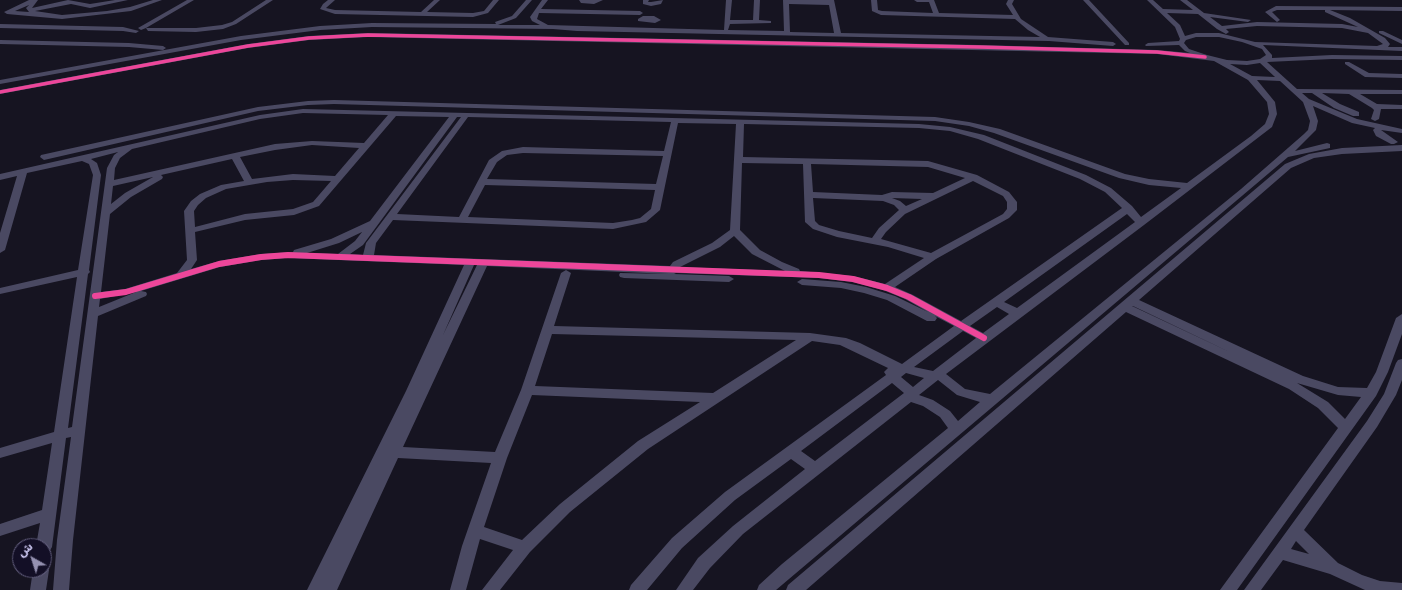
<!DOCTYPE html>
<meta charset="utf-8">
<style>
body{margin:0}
#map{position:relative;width:1402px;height:590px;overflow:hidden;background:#161421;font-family:"DM Sans","Noto Sans Arabic",sans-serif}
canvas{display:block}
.north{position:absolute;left:12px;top:538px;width:40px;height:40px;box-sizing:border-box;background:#130f26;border:1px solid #625e7d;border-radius:50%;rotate:321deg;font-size:11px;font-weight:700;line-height:16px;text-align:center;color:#d9d4ff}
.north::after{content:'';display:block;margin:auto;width:14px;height:18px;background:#9591b1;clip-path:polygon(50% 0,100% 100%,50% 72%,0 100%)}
</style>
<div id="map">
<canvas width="1402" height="590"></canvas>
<div class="north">ش</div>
</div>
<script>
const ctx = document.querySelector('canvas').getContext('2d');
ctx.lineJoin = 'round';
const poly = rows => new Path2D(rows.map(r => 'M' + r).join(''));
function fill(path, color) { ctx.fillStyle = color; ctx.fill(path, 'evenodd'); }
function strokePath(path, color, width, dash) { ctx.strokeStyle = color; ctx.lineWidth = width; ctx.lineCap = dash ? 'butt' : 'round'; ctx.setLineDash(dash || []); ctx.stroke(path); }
fill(poly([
 [29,0,38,0,32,8,68,0,90,4,115,0,128,0,90,8,71,4,35,11,62,15,107,11,130,7,153,0,162,0,131,11,62,19,7,14,4,12,29,0],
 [29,5,26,8,29,12,15,11,29,5],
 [187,0,194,0,146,28,196,28,222,25,232,22,266,0,273,0,236,24,223,29,196,32,148,31,146,28,141,30,138,28,187,0],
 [328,0,335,0,326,8,335,10,421,12,434,0,440,0,427,12,473,13,484,11,493,0,499,0,488,13,473,17,335,14,320,9,323,4,328,0],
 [526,0,532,0,516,18,498,25,540,25,532,21,530,17,542,0,548,0,541,9,640,11,643,13,640,15,539,13,537,19,548,25,724,30,726,0,732,0,730,20,753,20,754,0,760,0,759,20,771,21,771,23,730,24,728,30,784,31,783,0,834,0,841,33,1040,37,1028,30,1015,19,881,15,872,11,871,0,877,0,878,10,882,11,933,13,929,2,917,2,914,0,934,0,939,13,1013,15,1006,4,1008,0,1014,0,1012,4,1021,19,1048,37,1113,42,1116,44,1113,46,1049,41,577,31,553,29,372,27,320,30,241,40,0,84,0,80,241,36,320,26,372,23,496,24,495,22,512,16,526,0],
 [789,4,829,5,834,33,790,32,789,4],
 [579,0,603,0,594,4,581,3,579,0],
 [643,0,649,0,648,2,651,2,663,0,661,4,651,6,643,4,643,0],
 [1083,0,1089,0,1129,43,1129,45,1125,45,1083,0],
 [1147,0,1153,0,1163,9,1193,10,1180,0,1187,0,1204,13,1251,20,1248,22,1210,17,1222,26,1257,22,1342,24,1358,27,1325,12,1325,10,1277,10,1272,12,1280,20,1277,22,1265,12,1276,6,1402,7,1402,11,1330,10,1350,18,1385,38,1390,44,1388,47,1402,47,1402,51,1263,45,1272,55,1272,58,1332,55,1402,56,1402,60,1332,59,1267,62,1297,89,1402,90,1402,94,1360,94,1377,104,1402,105,1402,109,1381,109,1379,119,1375,121,1371,119,1374,110,1372,108,1349,94,1322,93,1340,104,1359,112,1359,116,1353,116,1334,108,1312,93,1302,93,1309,99,1357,119,1402,129,1402,133,1381,130,1398,142,1394,144,1391,144,1376,136,1373,130,1375,128,1352,123,1313,106,1318,121,1316,130,1295,151,1327,143,1330,144,1330,148,1288,157,776,590,757,590,759,585,782,564,948,428,940,417,923,406,911,402,743,534,710,568,693,590,676,590,698,558,733,526,805,469,791,459,735,500,682,548,647,590,629,590,631,585,672,538,725,492,886,375,884,372,888,368,840,345,812,341,648,449,570,512,530,552,500,590,482,590,513,550,480,539,466,590,450,590,462,546,491,463,398,458,337,590,307,590,406,391,464,265,288,258,261,260,220,267,141,291,146,292,147,294,146,296,98,316,73,540,69,590,53,590,57,540,71,437,66,438,52,547,49,552,44,554,44,546,36,546,40,523,0,536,0,524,42,510,52,443,0,458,0,448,54,432,77,277,0,294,0,288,78,270,93,175,89,164,82,161,27,173,5,250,0,253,0,233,17,176,0,180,0,174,260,115,303,109,919,124,950,127,984,135,1086,175,1111,188,1132,206,1141,217,1181,188,1149,185,1119,178,994,133,969,126,935,121,334,104,308,105,258,111,44,160,40,157,41,155,258,107,308,101,334,100,935,117,969,122,1000,129,1125,174,1149,179,1187,183,1251,136,1265,124,1269,114,1267,102,1248,80,1214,61,1157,54,368,37,309,40,248,48,0,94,0,90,248,44,309,36,368,33,979,45,1157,50,1190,53,1185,51,1179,45,1146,46,1145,45,1148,43,1179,41,1180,39,1175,27,1147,0],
 [1167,13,1198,14,1217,29,1226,34,1229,32,1226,29,1257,26,1342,28,1368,33,1383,44,1377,46,1255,42,1219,33,1196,33,1185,36,1180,25,1167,13],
 [1196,37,1219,37,1242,42,1262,49,1266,55,1260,59,1247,61,1227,60,1207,55,1189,49,1184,43,1186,40,1196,37],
 [1260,63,1275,77,1252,76,1230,64,1247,65,1260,63],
 [1257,80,1280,81,1303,102,1310,121,1308,130,1304,134,1241,189,990,394,965,389,946,374,1144,225,1272,127,1277,114,1275,102,1257,80],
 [303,113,388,115,364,143,312,141,275,144,114,180,115,168,120,158,132,149,260,119,303,113],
 [396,116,449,117,370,221,331,239,294,250,293,252,261,254,219,261,191,269,197,260,195,232,245,220,294,215,319,206,396,116],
 [457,117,461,117,366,243,363,255,350,254,363,245,457,117],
 [468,117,671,122,664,151,523,147,502,151,489,160,459,217,397,214,468,117],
 [678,123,736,124,730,230,712,243,673,262,670,266,374,255,376,243,393,220,613,229,646,222,660,210,678,123],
 [744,124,919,128,950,131,978,139,1080,179,1105,192,1122,208,961,321,913,295,895,287,936,259,1009,218,1017,210,1017,202,1009,192,977,175,928,161,743,157,744,124],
 [312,145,359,148,335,176,293,174,252,179,240,157,275,150,312,145],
 [118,152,114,155,107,168,72,427,68,428,88,274,90,272,89,270,101,175,97,163,91,159,118,152],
 [523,153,663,156,656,184,487,179,497,162,507,155,523,153],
 [232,159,244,181,221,185,200,194,191,201,184,211,187,260,177,273,125,289,101,292,110,214,131,197,162,179,163,177,161,175,232,159],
 [742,163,803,164,805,222,813,229,837,237,888,247,924,258,885,284,853,276,800,271,799,269,782,262,760,250,740,230,742,163],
 [811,164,928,167,965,178,933,193,892,192,882,195,813,192,811,164],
 [153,177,125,193,111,204,113,186,153,177],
 [293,180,331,181,313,202,293,209,245,214,195,227,194,211,198,205,206,198,226,189,267,182,293,180],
 [973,181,1003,196,1007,202,1007,209,1003,214,931,253,881,239,886,232,905,214,973,181],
 [485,185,655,190,651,209,640,218,632,220,613,223,468,217,485,185],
 [813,198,883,201,894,205,899,210,879,228,872,238,839,231,819,225,815,221,813,198],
 [892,198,922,199,906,206,900,201,892,198],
 [1127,214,1135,222,1017,308,1004,302,1127,214],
 [362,232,355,241,338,254,307,253,339,243,362,232],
 [734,236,752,254,785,271,680,267,720,247,734,236],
 [474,265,477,265,443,335,474,265],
 [487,266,669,274,620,273,619,275,620,277,624,278,729,282,734,279,729,276,674,274,676,273,819,278,853,282,883,290,905,299,928,312,895,296,866,287,841,282,802,279,797,282,802,285,841,288,864,293,887,300,927,321,935,321,937,318,935,316,954,326,902,364,860,343,846,338,810,333,554,326,571,273,566,270,561,273,521,390,495,452,403,447,487,266],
 [136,292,99,307,100,299,136,292],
 [997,307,1009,314,983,333,970,326,997,307],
 [963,331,976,338,933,371,914,367,963,331],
 [552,334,796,340,713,393,535,386,552,334],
 [906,373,924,378,913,387,901,377,906,373],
 [938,380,957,395,980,402,958,421,950,411,933,400,919,395,938,380],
 [892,383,904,393,815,461,801,451,892,383],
 [532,395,700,402,638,441,560,504,522,540,484,527,507,458,532,395],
 [643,16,654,16,661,20,655,23,638,21,638,19,643,16],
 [0,24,123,27,139,31,136,33,123,31,0,28,0,24],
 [1379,31,1383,31,1402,40,1402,44,1379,33,1379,31],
 [0,40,129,43,163,46,166,48,163,50,129,47,0,44,0,40],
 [1345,62,1349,62,1369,73,1402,74,1402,78,1365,77,1345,64,1345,62],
 [1402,145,1402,151,1342,154,1314,158,1291,168,1139,300,1303,376,1338,387,1367,388,1376,372,1396,318,1402,314,1402,334,1388,372,1376,396,1237,590,1220,590,1338,428,1318,408,1289,389,1126,312,806,590,786,590,788,585,1285,164,1309,154,1342,148,1402,145],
 [1132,306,1133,306,1234,354,1132,306],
 [1297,383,1338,395,1361,397,1345,419,1328,402,1297,383],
 [1402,359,1402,380,1396,395,1377,427,1304,530,1338,563,1362,575,1380,581,1402,583,1402,590,1365,590,1330,574,1283,560,1261,590,1244,590,1367,421,1384,394,1396,363,1398,360,1402,359],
 [1296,541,1309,554,1291,549,1296,541],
 [44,564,47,565,49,570,46,590,30,590,33,570,44,570,44,564]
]), '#4a4962');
strokePath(poly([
 [0,92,248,46,309,38,368,35,979,47,1157,52,1205,57]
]), '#ed469a', 3.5);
strokePath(poly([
 [95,296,126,292,219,264,261,257,288,255,819,275,853,279,887,288,909,297,984,338]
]), '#ed469a', 6);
</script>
